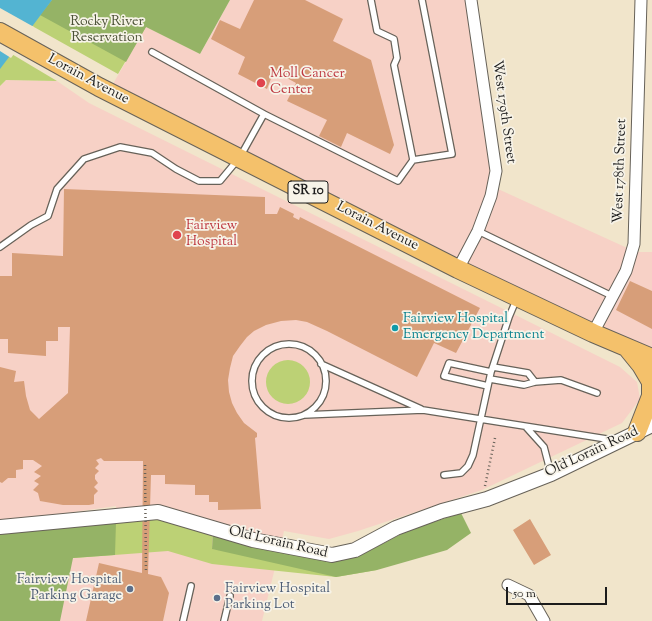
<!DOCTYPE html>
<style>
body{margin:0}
#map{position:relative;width:652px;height:621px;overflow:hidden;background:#f1e5cb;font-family:"Sorts Mill Goudy",serif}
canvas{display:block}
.scale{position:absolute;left:506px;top:587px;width:101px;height:18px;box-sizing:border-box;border:2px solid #1c1c1c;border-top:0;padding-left:5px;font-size:12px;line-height:14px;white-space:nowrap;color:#1c1c1c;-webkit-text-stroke:3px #f7f3e8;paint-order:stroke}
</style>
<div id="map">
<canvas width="652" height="621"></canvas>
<div class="scale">50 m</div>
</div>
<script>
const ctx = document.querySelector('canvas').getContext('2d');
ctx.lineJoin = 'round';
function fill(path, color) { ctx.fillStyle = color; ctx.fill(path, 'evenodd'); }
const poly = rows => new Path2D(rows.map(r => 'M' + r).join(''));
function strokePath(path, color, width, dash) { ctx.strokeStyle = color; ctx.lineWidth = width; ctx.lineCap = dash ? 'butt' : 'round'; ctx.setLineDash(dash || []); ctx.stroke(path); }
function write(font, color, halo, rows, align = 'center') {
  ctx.font = font + ' "Sorts Mill Goudy",serif'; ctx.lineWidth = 3.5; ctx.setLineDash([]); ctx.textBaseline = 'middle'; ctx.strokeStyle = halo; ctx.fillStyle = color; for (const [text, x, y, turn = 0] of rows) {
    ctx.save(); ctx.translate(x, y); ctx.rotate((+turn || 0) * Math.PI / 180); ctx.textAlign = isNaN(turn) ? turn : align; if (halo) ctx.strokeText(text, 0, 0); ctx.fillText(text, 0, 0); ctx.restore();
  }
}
fill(poly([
 [230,0,469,0,498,189,636,252,652,252,652,356,110,89,146,27,200,54],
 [6,80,57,81,89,103,620,367,637,382,640,399,622,423,482,490,358,531,329,539,284,531,262,621,37,621,47,560,115,555,116,506,46,516,0,520,0,86]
]), '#f7d1c6');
fill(poly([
 [0,0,162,0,118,74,0,8],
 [0,47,57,81,6,80,0,86],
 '266 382a22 22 0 1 1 44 0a22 22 0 1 1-44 0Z',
 [155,510,213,530,212,549,382,561,377,570,336,577,212,564,168,551,47,560,0,621,0,527]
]), '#bcd175');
fill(poly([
 [52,0,230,0,200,54,146,27,126,62,40,15],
 [461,513,471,533,447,550,377,570,336,577,212,549,213,530,334,561,359,556,409,530],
 [116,522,115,555,73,558,60,621,0,621,0,534]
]), '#95b366');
fill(poly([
 [0,0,52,0,0,69]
]), '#53b4d2');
fill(poly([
 [0,8,34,27,11,58,0,51]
]), '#f1e5cb');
fill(poly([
 [254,0,305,0,343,19,333,41,371,60,394,145,390,154,347,133,341,147,319,136,327,120,287,101,296,83,274,71,267,89,238,74,245,57,211,39,220,20,240,29],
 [64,189,265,197,265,214,277,214,280,207,294,214,293,217,299,220,300,217,480,308,456,353,434,343,417,377,327,331,307,322,296,320,281,321,266,325,254,331,247,337,240,346,233,356,230,368,228,380,229,392,232,403,237,413,244,423,257,433,257,437,255,438,261,509,218,510,218,502,209,502,209,495,195,495,195,485,165,484,165,475,151,475,148,574,161,577,169,593,163,621,86,621,99,563,142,573,143,461,104,461,101,458,96,460,99,464,95,468,99,471,95,475,95,479,98,483,94,487,98,491,94,495,94,504,89,505,63,505,40,501,38,493,33,490,39,484,34,481,41,476,34,472,42,466,33,460,23,460,23,469,16,470,16,478,8,478,2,483,0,482,0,367,16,371,14,382,24,381,26,396,30,410,39,419,68,393,70,327,58,327,58,341,46,341,46,356,8,353,8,339,0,339,0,276,12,276,12,253,63,256],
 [630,281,652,291,652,329,616,310],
 [530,519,551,555,534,565,513,530]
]), '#d79e79');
const service = poly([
 [371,0,377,31,394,39,397,58,394,65,413,160],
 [152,52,264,114,398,181,413,160,452,154,422,0],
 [478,231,612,296],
 [0,247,31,225,48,216,57,189,84,159,120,147,152,153,176,169,199,181,220,181,240,157,264,114],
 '252 381a37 37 0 1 1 74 0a37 37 0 1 1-74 0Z',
 [321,364,421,409],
 [493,367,528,373,535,382],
 [490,379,524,385,535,382,561,380,597,393],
 [488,386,444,376,449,363,491,372],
 [304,415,423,410,613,440],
 [526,427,544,447,551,474],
 [444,475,461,473,468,466,473,455,491,372,509,317,517,298],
 [183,621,191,586],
 [224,621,230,596]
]);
const minor = poly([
 [458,269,478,231,491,196,496,171,471,0],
 [593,333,626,271,634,244,641,0],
 [508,585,529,595,544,621]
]);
const tertiary = poly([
 [0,527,158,512,253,540,332,555,355,550,396,528,442,511,487,499,551,474,652,425]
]);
const primary = poly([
 [0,32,99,87,458,269,593,333,652,358],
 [628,349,641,365,651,382,651,396,637,432]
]);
strokePath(service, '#676259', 8);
strokePath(minor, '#676259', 13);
strokePath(tertiary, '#676259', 16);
strokePath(primary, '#676259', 20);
strokePath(poly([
 [485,486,495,438]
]), '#676259', 2.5, [1, 3]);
strokePath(service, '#fff', 5.5);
strokePath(minor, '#fff', 11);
strokePath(tertiary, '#fff', 14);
strokePath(primary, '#f4c16b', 18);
strokePath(poly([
 [145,465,146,573]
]), '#676259', 2.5, [1, 3]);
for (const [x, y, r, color] of [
 [261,83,5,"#e0444e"],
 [177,235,5,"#e0444e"],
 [395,328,4,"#0f9aa8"],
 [130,589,4,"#5c6f8a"],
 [217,598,4,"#5c6f8a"]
]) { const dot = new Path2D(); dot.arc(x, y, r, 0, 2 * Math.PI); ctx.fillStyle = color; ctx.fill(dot); strokePath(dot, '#f7f3e8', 1.5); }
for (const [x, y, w] of [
 [308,192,40]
]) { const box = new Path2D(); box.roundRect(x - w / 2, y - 11, w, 22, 3); ctx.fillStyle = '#f7f3e8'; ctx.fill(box); strokePath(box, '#1c1c1c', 1); }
write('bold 13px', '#1c1c1c', null, [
 ["SR 10",308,192]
]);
write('14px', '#4c5237', '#f7f3e8', [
 ["Rocky River",107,23],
 ["Reservation",107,39]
]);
write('14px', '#be3a42', '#f7f3e8', [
 ["Moll Cancer",270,75],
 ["Center",270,91],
 ["Fairview",186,227],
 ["Hospital",186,243]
], 'left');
write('14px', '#1c1c1c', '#f7f3e8', [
 ["Lorain Avenue",88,80,28],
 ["West 179th Street",503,112,82],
 ["West 178th Street",621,171,-88],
 ["Lorain Avenue",377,227,27],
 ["Old Lorain Road",592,453,-25],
 ["Old Lorain Road",278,543,13]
]);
write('14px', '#0d838f', '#f7f3e8', [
 ["Fairview Hospital",403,320],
 ["Emergency Department",403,336]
], 'left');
write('14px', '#4e5e75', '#f7f3e8', [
 ["Fairview Hospital",122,581],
 ["Parking Garage",122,597],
 ["Fairview Hospital",225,590,"left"],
 ["Parking Lot",225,606,"left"]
], 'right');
</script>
